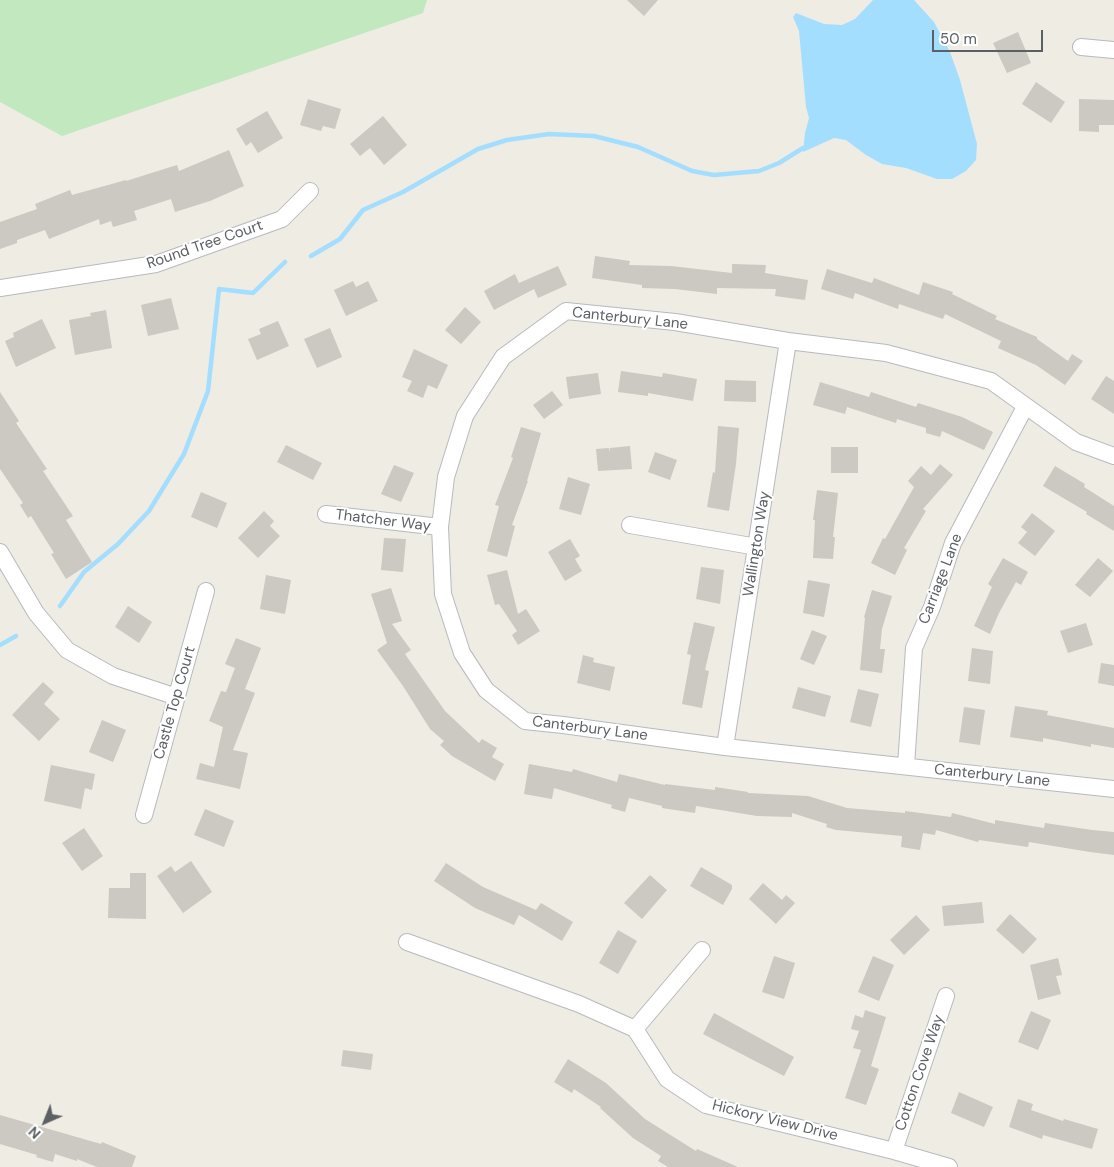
<!DOCTYPE html>
<style>
body{margin:0}
#map{position:relative;width:1114px;height:1167px;overflow:hidden;background:#efece3;font-family:"DM Sans",sans-serif}
canvas{display:block}
.north{position:absolute;left:20px;top:1097px;width:50px;height:50px;-webkit-text-stroke:4px #fff;paint-order:stroke;rotate:224deg;font-size:14px;font-weight:700;line-height:20px;text-align:center;color:#5b6065}
.north::after{content:'';display:block;margin:auto;width:18px;height:22px;background:#5b6065;clip-path:polygon(50% 0,100% 100%,50% 72%,0 100%)}
.scale{position:absolute;left:932px;top:30px;width:111px;height:22px;box-sizing:border-box;border:2px solid #5b6065;border-top:0;padding-left:6px;font-size:15px;line-height:18px;white-space:nowrap;color:#5b6065;-webkit-text-stroke:4px #fff;paint-order:stroke}
</style>
<div id="map">
<canvas width="1114" height="1167"></canvas>
<div class="north">N</div>
<div class="scale">50 m</div>
</div>
<script>
const ctx = document.querySelector('canvas').getContext('2d');
ctx.lineJoin = 'round';
function fill(path, color) { ctx.fillStyle = color; ctx.fill(path, 'evenodd'); }
const poly = rows => new Path2D(rows.map(r => 'M' + r).join(''));
function strokePath(path, color, width, dash) { ctx.strokeStyle = color; ctx.lineWidth = width; ctx.lineCap = dash ? 'butt' : 'round'; ctx.setLineDash(dash || []); ctx.stroke(path); }
function write(font, color, halo, rows, align = 'center') {
  ctx.font = font + ' "DM Sans",sans-serif'; ctx.lineWidth = 4; ctx.setLineDash([]); ctx.textBaseline = 'middle'; ctx.strokeStyle = halo; ctx.fillStyle = color; for (const [text, x, y, turn = 0] of rows) {
    ctx.save(); ctx.translate(x, y); ctx.rotate((+turn || 0) * Math.PI / 180); ctx.textAlign = isNaN(turn) ? turn : align; if (halo) ctx.strokeText(text, 0, 0); ctx.fillText(text, 0, 0); ctx.restore();
  }
}
fill(poly([
 [0,0,427,0,423,13,62,136,0,102]
]), '#c1e8be');
fill(poly([
 [873,0,914,0,934,22,950,52,960,80,977,144,976,160,966,171,952,179,937,179,906,168,882,164,866,155,846,140,834,138,803,152,805,133,809,118,806,107,799,31,793,17,796,13,824,24,842,25,855,19]
]), '#a3deff');
strokePath(poly([
 [311,256,340,239,363,210,403,192,478,149,507,140,549,134,594,136,638,147,692,171,714,175,759,171,779,163,803,148],
 [60,606,84,572,118,544,149,511,184,454,208,391,219,289,253,293,285,262],
 [0,645,16,636]
]), '#a3deff', 4.5);
fill(poly([
 [627,0,658,0,644,16],
 [1018,32,1031,63,1007,73,993,43],
 [1036,82,1065,102,1051,123,1022,104],
 [308,99,341,109,335,129,323,126,321,131,300,125],
 [1079,99,1114,100,1114,125,1099,125,1099,132,1079,131],
 [267,111,283,138,258,153,251,142,246,146,236,129],
 [383,116,407,145,384,165,370,148,360,156,350,144],
 [229,150,244,186,210,201,175,212,171,199,134,211,137,220,113,227,111,221,100,225,99,219,49,239,45,230,17,240,17,243,0,249,0,222,37,209,35,204,70,190,72,195,126,180,126,181,177,165,179,171],
 [595,256,630,261,629,265,671,266,732,273,732,264,766,265,765,273,808,280,805,300,775,296,776,289,717,288,717,294,675,289,642,288,642,285,592,278],
 [558,266,567,285,538,298,534,289,494,310,484,291,515,274,519,283],
 [827,269,872,283,874,278,919,295,923,282,953,292,952,294,997,316,995,319,1037,337,1037,339,1068,361,1072,354,1083,361,1065,385,1036,365,998,348,1001,341,945,314,943,319,899,304,898,309,855,293,853,299,821,289],
 [353,281,356,287,368,281,378,301,346,316,334,290],
 [171,298,179,329,148,336,141,305],
 [465,307,481,322,461,344,445,330],
 [106,310,112,348,75,355,69,320,91,316,90,313],
 [42,319,56,348,16,367,5,341,14,337,13,333],
 [278,321,289,346,257,360,248,339,261,334,259,329],
 [330,328,342,357,317,368,304,339],
 [414,349,448,365,437,389,428,385,423,398,407,391,412,381,402,377],
 [621,371,662,377,663,373,697,379,693,401,648,393,648,396,618,392],
 [598,373,601,394,569,399,566,377],
 [1106,376,1114,381,1114,414,1091,399],
 [725,380,756,381,756,402,724,401],
 [820,382,869,397,871,392,916,407,918,403,962,417,993,432,984,450,942,431,940,437,926,433,926,428,897,419,896,423,847,407,845,414,813,405],
 [552,391,563,405,544,419,533,405],
 [0,392,19,421,16,423,47,469,43,471,73,516,66,520,92,562,66,579,51,554,54,553,31,516,28,518,20,505,23,503,0,469],
 [718,426,739,428,736,464,729,511,707,507,713,472,715,473],
 [521,427,541,433,527,481,528,481,512,525,515,526,507,557,487,551,499,506,495,505,513,458,511,457],
 [286,445,322,463,313,480,277,462],
 [630,446,632,469,598,471,596,449,609,448,610,452,610,448],
 [831,447,858,447,858,473,831,473],
 [655,452,677,460,670,480,648,472],
 [940,464,953,475,923,509,926,511,904,548,907,550,895,575,871,563,883,538,885,539,914,487,908,481,921,466,931,475],
 [394,465,414,473,401,502,381,494],
 [1055,466,1085,484,1084,487,1114,506,1114,531,1086,514,1087,512,1043,486],
 [568,477,590,484,581,515,559,509],
 [817,490,838,493,833,537,835,537,833,559,813,558,815,520,813,520],
 [201,492,227,503,217,528,191,517],
 [264,511,274,521,270,526,280,536,258,558,238,538],
 [1032,513,1055,531,1035,556,1018,543,1027,532,1021,527],
 [384,538,406,539,403,572,381,570],
 [570,539,580,556,575,559,582,571,565,581,548,552],
 [1003,558,1028,572,1021,585,1016,582,999,613,990,634,974,626,992,587,988,584],
 [1098,558,1113,571,1090,597,1075,585],
 [701,567,724,570,720,604,696,599],
 [507,570,518,614,526,609,540,631,518,645,512,635,517,631,499,604,495,605,487,575],
 [266,575,291,580,285,614,260,609],
 [808,580,830,584,824,617,803,613],
 [391,588,402,621,392,624,411,650,405,654,445,711,479,743,482,739,497,748,492,757,504,764,495,781,452,756,440,745,444,741,430,729,403,686,377,650,387,643,371,594],
 [872,590,892,596,882,629,880,649,885,649,882,673,860,670,865,618,864,617],
 [128,606,152,622,139,643,115,627],
 [694,622,715,627,705,670,709,671,702,708,682,704,691,655,687,654],
 [1086,623,1093,645,1068,653,1060,631],
 [812,630,827,636,814,665,800,659],
 [236,638,261,648,245,689,255,693,233,750,248,753,240,789,196,779,200,763,214,767,223,727,209,721,221,691,226,692,235,668,225,664],
 [972,648,993,651,990,684,968,681],
 [583,655,594,658,593,662,615,667,610,691,577,683],
 [1101,663,1114,665,1114,686,1098,683],
 [43,682,54,692,44,704,60,719,39,741,12,715],
 [798,687,831,696,825,717,792,708],
 [858,689,879,694,871,727,850,722],
 [1015,706,1048,711,1047,715,1114,728,1114,748,1091,744,1091,747,1043,738,1043,742,1010,737],
 [964,707,985,710,980,745,959,742],
 [102,720,126,730,113,762,89,752],
 [529,764,572,772,573,769,617,782,619,774,665,785,665,784,715,790,715,787,748,792,748,793,808,796,847,808,905,813,905,811,951,817,952,813,995,824,995,820,1044,828,1045,823,1092,830,1114,832,1114,855,1090,852,1029,842,1028,847,979,840,978,842,936,830,935,835,923,833,920,850,901,847,902,836,836,830,826,827,827,824,792,813,792,817,757,816,696,806,695,813,662,808,662,806,629,798,625,812,611,808,612,805,554,788,552,799,524,794],
 [51,765,95,774,92,790,85,788,81,809,44,801],
 [205,809,234,821,224,847,194,835],
 [84,828,103,856,82,871,62,843],
 [191,861,212,892,183,913,157,876,171,866,175,872],
 [446,863,483,887,536,910,541,903,573,922,562,941,519,915,514,925,475,908,434,881],
 [701,867,732,885,732,889,723,905,690,886],
 [130,873,146,873,146,919,108,918,109,888,130,888],
 [650,875,667,890,642,919,624,903],
 [763,883,782,900,786,895,795,903,776,924,749,899],
 [982,902,984,923,944,926,942,906],
 [1010,914,1037,939,1023,954,996,930],
 [916,915,930,930,904,955,890,940],
 [618,930,637,941,618,974,599,963],
 [774,956,795,963,784,999,762,992],
 [873,956,894,965,879,1001,858,992],
 [1058,958,1062,975,1056,976,1061,994,1038,1000,1030,965],
 [865,1010,886,1017,871,1066,879,1069,866,1105,845,1098,861,1050,853,1048,859,1031,851,1029,855,1015,863,1018],
 [1031,1011,1051,1020,1038,1050,1018,1042],
 [714,1013,794,1057,784,1076,703,1034],
 [343,1050,373,1054,371,1070,341,1066],
 [568,1059,606,1083,645,1119,696,1151,697,1149,738,1167,668,1167,658,1161,661,1156,633,1138,600,1108,601,1107,574,1089,572,1093,554,1082],
 [959,1092,993,1107,984,1127,951,1113],
 [1018,1099,1033,1104,1031,1110,1063,1121,1064,1119,1098,1129,1092,1149,1043,1135,1042,1139,1009,1127],
 [0,1115,101,1144,102,1142,136,1156,132,1167,97,1167,77,1159,77,1161,55,1154,53,1162,36,1157,37,1155,0,1144]
]), '#ccc8c2');
const street = poly([
 [1081,47,1114,50],
 [0,288,156,264,282,219,310,191],
 [1114,456,1076,442,991,381,886,353,788,341,675,322,566,311,503,357,465,416,446,477,440,527,443,594,462,653,486,690,525,721,563,725,725,747,1114,789],
 [326,514,440,527],
 [630,525,757,547],
 [0,552,36,613,67,650,113,676,177,697],
 [725,747,788,341],
 [906,766,914,648,932,607,953,543,1025,407],
 [144,815,206,591],
 [407,942,579,1004,635,1029,667,1079,706,1105,894,1151,949,1167],
 [635,1029,702,950],
 [894,1151,946,996]
]);
strokePath(street, '#b6babe', 18);
strokePath(street, '#fff', 16);
write('15px', '#5b6065', '#fff', [
 ["Round Tree Court",205,245,-19],
 ["Canterbury Lane",630,319,6],
 ["Thatcher Way",383,521,7],
 ["Wallington Way",757,544,-81],
 ["Carriage Lane",941,579,-69],
 ["Castle Top Court",175,703,-74],
 ["Canterbury Lane",590,729,7],
 ["Canterbury Lane",992,776,6],
 ["Cotton Cove Way",920,1073,-71],
 ["Hickory View Drive",775,1121,14]
]);
</script>
